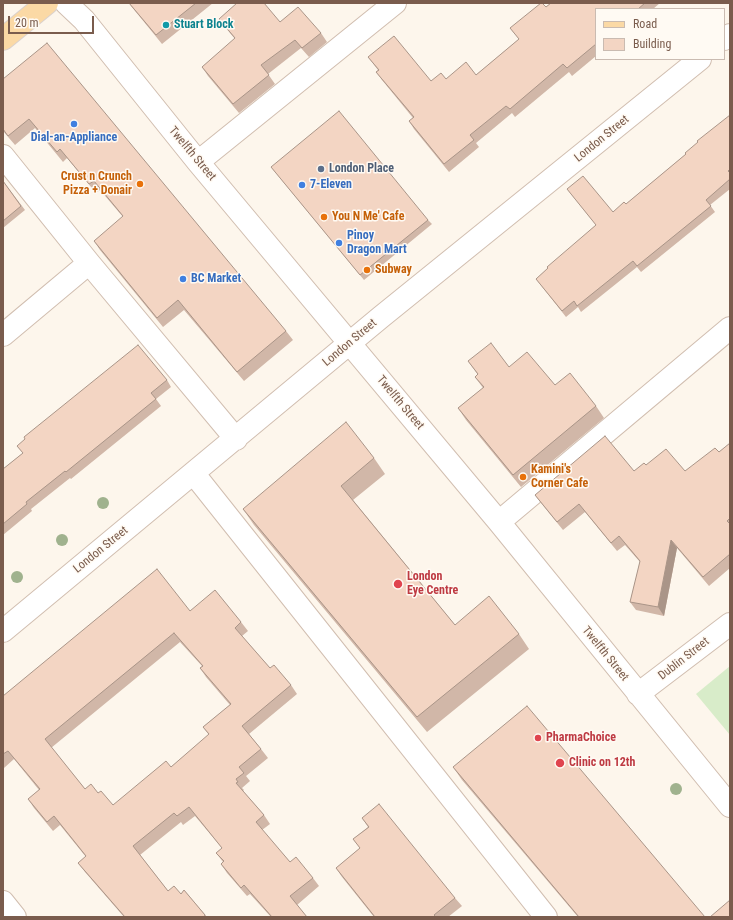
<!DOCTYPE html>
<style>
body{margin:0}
#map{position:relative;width:733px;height:920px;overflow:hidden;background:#fdf6ec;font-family:"Roboto Condensed",sans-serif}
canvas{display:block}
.frame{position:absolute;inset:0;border:4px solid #7a5c4d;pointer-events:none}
.legend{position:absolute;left:595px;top:8px;width:130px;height:52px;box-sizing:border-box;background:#fffaf3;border:1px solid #cabbb1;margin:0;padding:5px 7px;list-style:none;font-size:12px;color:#7a5c4d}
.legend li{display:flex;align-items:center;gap:8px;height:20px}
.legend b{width:20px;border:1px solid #cabbb1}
.scale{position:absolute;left:8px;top:16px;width:86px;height:18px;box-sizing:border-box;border:2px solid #7a5c4d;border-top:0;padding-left:5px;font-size:12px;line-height:14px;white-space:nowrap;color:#7a5c4d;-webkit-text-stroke:3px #fffaf3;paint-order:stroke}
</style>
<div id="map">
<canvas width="733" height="920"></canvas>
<div class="frame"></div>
<ul class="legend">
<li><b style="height:5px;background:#fbd9a5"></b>Road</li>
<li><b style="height:11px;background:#f3d5c3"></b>Building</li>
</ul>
<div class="scale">20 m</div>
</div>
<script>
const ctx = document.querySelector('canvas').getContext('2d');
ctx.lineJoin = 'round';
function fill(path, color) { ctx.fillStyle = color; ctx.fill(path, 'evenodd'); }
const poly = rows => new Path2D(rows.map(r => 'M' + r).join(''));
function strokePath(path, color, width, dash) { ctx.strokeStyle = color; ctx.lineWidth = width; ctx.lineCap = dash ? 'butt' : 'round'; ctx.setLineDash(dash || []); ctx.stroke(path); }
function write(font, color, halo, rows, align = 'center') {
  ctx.font = font + ' "Roboto Condensed",sans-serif'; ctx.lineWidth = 3; ctx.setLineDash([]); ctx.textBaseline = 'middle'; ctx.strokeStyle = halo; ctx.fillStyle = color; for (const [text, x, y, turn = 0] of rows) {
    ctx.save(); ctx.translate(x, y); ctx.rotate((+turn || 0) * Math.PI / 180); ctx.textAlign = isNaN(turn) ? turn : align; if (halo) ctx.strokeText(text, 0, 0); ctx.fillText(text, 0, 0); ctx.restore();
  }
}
fill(poly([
 [730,666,730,735,696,694]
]), '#d8ecc9');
const minor = poly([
 [66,3,84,20,198,162,499,522,730,806],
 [724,39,730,35],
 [3,156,89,263,236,439],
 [198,162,395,3],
 [3,335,89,263],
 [194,474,546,917],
 [499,522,730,328],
 [3,631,381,317,700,59],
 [638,694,730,624],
 [3,902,15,917]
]);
const major = poly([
 [3,39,47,3]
]);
strokePath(minor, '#d1beb0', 24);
strokePath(major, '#dad1cd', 24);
strokePath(minor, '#fff', 22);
strokePath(major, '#fbd9a5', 22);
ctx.fillStyle = '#a0b28e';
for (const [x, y] of [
 [103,503],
 [62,540],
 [17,577],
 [676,789]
]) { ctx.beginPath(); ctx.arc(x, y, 6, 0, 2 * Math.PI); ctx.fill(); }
fill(poly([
 [129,3,213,3,162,44,131,6],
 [551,3,660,3,653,9,596,9,596,56,572,76,569,72,515,117,512,113,476,143,479,147,449,172,414,129,409,121,413,118,382,80,376,72,378,70,368,57,431,81,476,75,519,39,510,28,546,7],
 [219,19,280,22,321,33,327,42,309,57,301,48,268,74,275,84,239,113,208,76,202,67,235,39,225,27],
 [3,79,286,331,293,340,244,381,184,310,163,327,100,250,94,241,123,217,100,190,96,193,67,158,63,162,35,128,15,145,3,131],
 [730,115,730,189,710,205,715,212,641,272,637,267,581,312,578,307,566,317,536,279,596,225,567,189,613,212,626,204,686,154,698,143],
 [271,167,428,220,432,224,364,280],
 [3,181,25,210,3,228],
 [468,361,509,367,555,385,596,406,604,418,521,487,466,420,458,408,483,388,475,377,478,375],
 [167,380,171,387,156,399,161,406,71,479,70,478,31,509,32,511,3,535,3,469,23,453,17,446],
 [730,443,730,568,709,586,677,548,664,616,636,610,630,602,640,562,625,545,617,551,585,512,563,530,541,503,535,495,634,471,646,465,685,471,719,452],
 [374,458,385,474,353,500,455,625,519,634,529,649,427,732,254,525,243,509],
 [190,611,241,622,248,631,242,636,270,668,291,685,297,694,249,734,261,749,268,758,246,776,250,781,242,788,244,790,243,791,264,815,270,824,262,830,290,862,313,878,319,886,297,905,307,917,271,917,250,894,247,896,227,873,221,864,223,862,216,853,222,848,195,816,183,825,181,822,140,855,168,891,181,894,184,890,207,917,124,917,85,872,78,863,86,857,60,825,53,831,34,808,28,799,39,790,14,759,4,768,3,767,3,696],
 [180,642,202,666,200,668,206,677,230,705,203,727,209,735,171,767,113,805,98,793,85,789,51,748],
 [453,767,705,917,578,917,462,780],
 [362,818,455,898,462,906,448,917,374,917,342,877,336,868,360,848,353,839,368,827]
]), '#d1b7a8');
fill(poly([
 [671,540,677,548,664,616,658,607]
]), '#aa9588');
const building = poly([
 [129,3,196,3,156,35,129,3],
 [237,3,264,3,280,22,298,7,321,33,302,48,295,40,261,65,269,75,233,104,202,67,235,38,219,19,237,3],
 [541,3,542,3,546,7,551,3,645,3,638,9,596,9,596,44,567,68,563,64,510,109,506,106,470,135,474,140,444,164,409,121,414,117,376,72,379,70,368,57,394,36,431,81,441,73,446,79,466,62,476,75,519,39,510,28,541,3],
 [47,43,286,331,237,372,178,300,157,318,94,241,123,216,94,181,89,184,60,149,57,152,29,119,8,136,3,129,3,79,47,43],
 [339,111,428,220,360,275,271,167,339,111],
 [730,115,730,169,728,171,730,173,730,179,706,200,711,206,637,266,633,261,577,306,574,301,562,311,536,279,548,268,547,267,596,225,567,189,583,176,613,212,624,202,626,204,686,154,685,153,698,142,697,141,730,115],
 [3,181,21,206,3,221,3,181],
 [491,343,509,367,527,352,555,385,570,373,596,406,513,475,458,408,484,387,475,377,478,374,468,361,491,343],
 [138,345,167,380,151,393,156,399,66,472,65,471,26,502,27,504,3,524,3,469,23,453,17,446,25,439,24,437,138,345],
 [346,422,374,458,341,486,455,625,489,596,519,634,417,717,243,509,346,422],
 [605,436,634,471,644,463,646,465,666,449,685,471,715,448,719,452,730,443,730,518,727,521,730,524,730,554,703,577,671,540,658,607,630,602,640,561,619,536,611,543,579,504,557,522,535,495,605,436],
 [157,569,190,611,215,590,241,622,235,628,270,668,274,665,291,685,242,726,261,749,239,767,244,773,236,779,238,782,236,783,264,815,256,822,290,862,296,857,313,878,290,896,307,917,272,917,244,885,241,888,221,864,224,861,216,853,222,848,189,807,177,816,174,813,133,846,168,891,174,886,181,894,184,890,205,915,204,917,125,917,78,863,86,856,54,816,47,822,28,799,40,789,8,751,3,754,3,696,157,569],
 [174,633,203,666,200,668,231,704,203,727,209,734,171,767,166,761,113,805,101,791,98,793,91,784,85,789,45,739,174,633],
 [527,706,705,917,579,917,453,767,527,706],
 [379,804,455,898,434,915,436,917,375,917,336,868,360,848,353,839,369,827,362,818,379,804],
 [730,900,730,917,710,917,730,900]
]);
fill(building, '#f3d5c3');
strokePath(building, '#aa9588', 1);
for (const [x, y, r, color] of [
 [166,25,4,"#0f9aa8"],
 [74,124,4,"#3f7fe0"],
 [321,169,4,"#5c6f8a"],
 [140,184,4,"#e8710a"],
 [302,185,4,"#3f7fe0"],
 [324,217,4,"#e8710a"],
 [339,243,4,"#3f7fe0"],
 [367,270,4,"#e8710a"],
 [183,279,4,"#3f7fe0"],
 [523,477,4,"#e8710a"],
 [398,584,5,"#e0444e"],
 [538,738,4,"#e0444e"],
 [560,763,5,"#e0444e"]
]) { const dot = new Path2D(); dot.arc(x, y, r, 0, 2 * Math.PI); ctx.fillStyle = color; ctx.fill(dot); strokePath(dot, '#fffaf3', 1.5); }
write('bold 12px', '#0d838f', '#fffaf3', [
 ["Stuart Block",174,25]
], 'left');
write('bold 12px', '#366cbe', '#fffaf3', [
 ["Dial-an-Appliance",74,138,"center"],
 ["7-Eleven",310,185],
 ["Pinoy",347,236],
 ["Dragon Mart",347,250],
 ["BC Market",191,279]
], 'left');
write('12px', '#7a5c4d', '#fffaf3', [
 ["London Street",602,139,-39],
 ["Twelfth Street",192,154,50],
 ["London Street",350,343,-40],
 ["Twelfth Street",400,403,50],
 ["London Street",101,550,-39],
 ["Twelfth Street",605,654,51],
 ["Dublin Street",684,659,-38]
]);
write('bold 12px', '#4e5e75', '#fffaf3', [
 ["London Place",329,169]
], 'left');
write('bold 12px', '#c56008', '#fffaf3', [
 ["Crust n Crunch",132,177,"right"],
 ["Pizza + Donair",132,191,"right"],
 ["You N Me' Cafe",332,217],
 ["Subway",375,270],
 ["Kamini's",531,470],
 ["Corner Cafe",531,484]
], 'left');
write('bold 12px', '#be3a42', '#fffaf3', [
 ["London",407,577],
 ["Eye Centre",407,591],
 ["PharmaChoice",546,738],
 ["Clinic on 12th",569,763]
], 'left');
</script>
